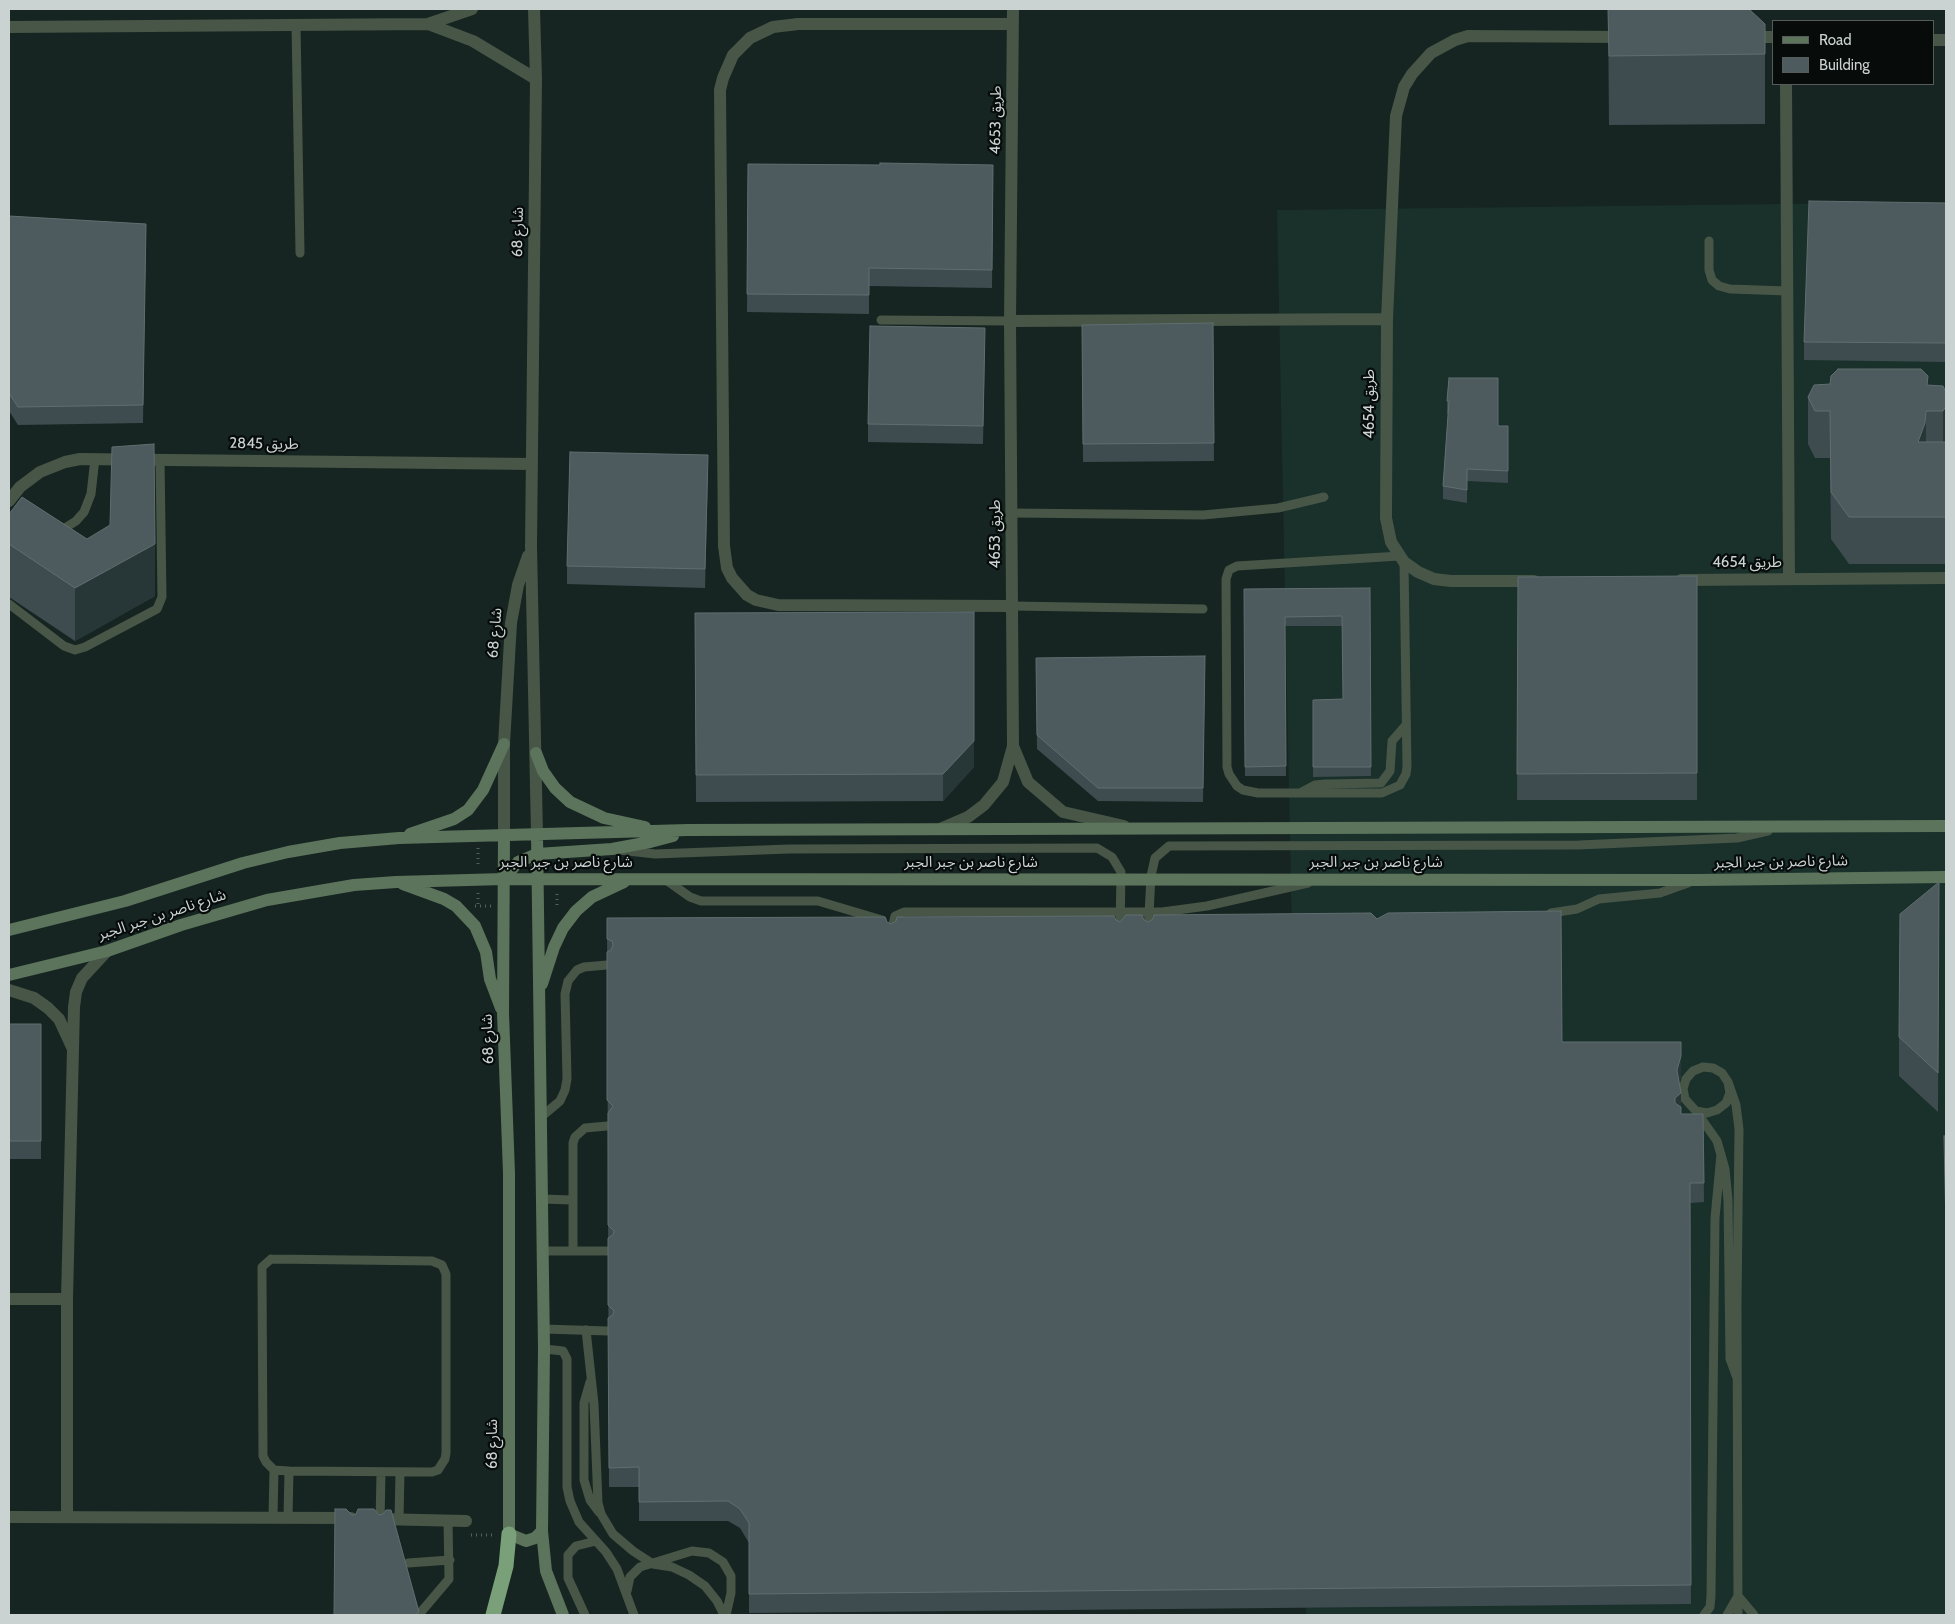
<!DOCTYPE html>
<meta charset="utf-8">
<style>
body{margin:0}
#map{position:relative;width:1955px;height:1624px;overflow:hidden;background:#162521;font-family:Cabin,sans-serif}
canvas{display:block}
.frame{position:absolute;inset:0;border:10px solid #cad3d1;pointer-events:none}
.legend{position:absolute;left:1772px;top:20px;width:162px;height:65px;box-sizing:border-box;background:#070c0b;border:1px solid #555c5a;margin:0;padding:6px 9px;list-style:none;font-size:15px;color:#cad3d1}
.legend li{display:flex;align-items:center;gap:10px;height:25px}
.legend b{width:25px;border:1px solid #555c5a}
</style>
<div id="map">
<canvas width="1955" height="1624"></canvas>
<div class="frame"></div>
<ul class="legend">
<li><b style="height:6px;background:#5c745b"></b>Road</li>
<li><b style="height:14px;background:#4d5b5e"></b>Building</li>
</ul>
</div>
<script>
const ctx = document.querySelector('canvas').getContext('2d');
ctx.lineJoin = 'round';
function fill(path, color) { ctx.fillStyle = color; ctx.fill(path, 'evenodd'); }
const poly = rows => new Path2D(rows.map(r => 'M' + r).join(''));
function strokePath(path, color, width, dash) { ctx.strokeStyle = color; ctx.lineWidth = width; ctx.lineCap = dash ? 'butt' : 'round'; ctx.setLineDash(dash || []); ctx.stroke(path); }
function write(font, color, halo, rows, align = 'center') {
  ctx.font = font + ' Cabin,"Noto Sans Arabic",sans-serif'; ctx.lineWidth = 4.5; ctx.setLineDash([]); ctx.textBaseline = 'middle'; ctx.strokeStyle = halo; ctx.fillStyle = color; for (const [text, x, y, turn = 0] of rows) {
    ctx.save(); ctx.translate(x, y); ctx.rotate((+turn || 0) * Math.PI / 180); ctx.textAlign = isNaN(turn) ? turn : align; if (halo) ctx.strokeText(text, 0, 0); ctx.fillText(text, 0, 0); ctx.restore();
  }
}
fill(poly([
 [1946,202,1946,1615,1306,1615,1277,210]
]), '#19302b');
strokePath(poly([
 [478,848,478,867],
 [478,893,478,905],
 [557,894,557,908],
 [475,906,491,906],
 [471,1535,495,1535]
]), '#53605c', 3, [1, 4]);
strokePath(poly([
 [296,25,300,253],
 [1709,241,1709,270,1712,280,1719,286,1730,289,1787,291],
 [881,320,1010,321],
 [1012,513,1203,515,1278,508,1324,497],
 [57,533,76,521,84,512,91,494,95,458],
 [1400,556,1237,566,1229,570,1226,579,1227,767,1229,774,1237,786,1243,790,1258,793,1382,793,1400,785,1406,774,1407,767,1404,562],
 [9,604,64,646,75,650,85,647,157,609,162,597,160,459],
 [1012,606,1203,609],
 [1300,793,1315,785,1325,784,1381,783,1390,771,1392,741,1406,725],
 [619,850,655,854,789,849,1097,848,1112,857,1121,872,1120,933],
 [666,880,690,897,701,901,818,901,882,920],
 [1551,913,1577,909,1599,899,1660,893,1688,883],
 [891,933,895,916,904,912,1162,912,1207,906,1308,883],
 [1148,933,1151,876,1155,858,1169,846,1579,845,1737,838,1768,831],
 [1728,1082,1736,1105,1739,1129,1737,1304,1738,1615],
 [1696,1111,1707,1113,1717,1110,1726,1103,1730,1093,1728,1082,1722,1073,1713,1068,1703,1067,1693,1071,1686,1079,1683,1089,1685,1099,1696,1111,1717,1141,1725,1169,1728,1200,1730,1359,1737,1378],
 [541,1117,560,1101,565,1090,567,1079,565,994,568,981,577,970,584,967,607,965],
 [542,1199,572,1200],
 [542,1251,608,1251],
 [573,1251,573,1143,575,1137,585,1128,607,1126],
 [271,1259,432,1261,442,1265,446,1274,446,1453,445,1459,438,1470,432,1472,289,1471,274,1470,266,1462,263,1456,262,1273,262,1267,271,1259],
 [543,1329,608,1331],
 [586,1330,594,1404,598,1503,601,1514,613,1534,633,1551,653,1564,672,1567,689,1575,705,1586,717,1601,724,1615],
 [544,1349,563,1351,567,1359,567,1487,570,1501,579,1522,606,1552,617,1569,634,1615],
 [590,1382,584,1403,584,1480,590,1500,599,1512],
 [273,1517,274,1470],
 [288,1517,289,1471],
 [399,1520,400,1472],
 [380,1524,381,1472],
 [408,1563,450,1560],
 [627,1591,630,1577,640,1567,692,1551,709,1553,723,1562,731,1576,731,1593,726,1615],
 [421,1612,449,1579,448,1521],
 [585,1615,568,1578,568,1555,576,1546,596,1541],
 [1704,1615,1710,1607,1711,1596,1715,1218,1721,1154],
 [1727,1615,1738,1596,1754,1615]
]), '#475647', 9);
strokePath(poly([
 [534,9,536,79,531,546,537,835],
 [428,24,473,41,536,79],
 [9,27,428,24,472,9],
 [1748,37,1774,37],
 [1934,40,1946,40],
 [1786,84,1789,579],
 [1010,321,1387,319],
 [9,501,20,487,40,472,65,462,80,459,532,464],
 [1681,580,1946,578],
 [1534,581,1451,581,1434,579,1418,572,1404,562,1391,542,1386,518,1387,319,1396,116,1404,87,1412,74,1431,53,1455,40,1468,36,1623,37],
 [1012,606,778,605,756,600,747,595,732,578,727,568,724,546,720,90,723,78,733,55,750,38,773,27,798,24,1013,24],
 [1013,746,1028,782,1063,812,1124,826],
 [940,829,968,817,984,805,1003,782,1013,746,1010,321,1013,9],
 [504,835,504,744,511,623,518,585,528,556],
 [9,990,34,998,48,1008,59,1019,72,1047],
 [9,1299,67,1299],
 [67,1516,67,1299,74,1007,76,992,82,978,107,951],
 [9,1517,351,1518],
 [378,1519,466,1521]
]), '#475647', 12);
strokePath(poly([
 [536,753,543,771,555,788,570,802,604,818,645,827],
 [410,834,454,819,468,810,483,790,504,744],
 [504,835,503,1013,509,1173,509,1534,526,1541,535,1538,542,1531],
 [537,835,544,1349,542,1531,546,1571,563,1615],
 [504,879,518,862,537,854,612,849,650,842,673,836],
 [403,884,444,899,456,906,475,926,486,952,490,979,501,1008],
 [9,930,125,901,243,863,288,852,340,843,399,838,688,830,1946,826],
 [9,975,107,951,181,925,267,900,354,885,396,882,504,879,1697,880,1946,877],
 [542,984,554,947,563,928,576,911,592,897,624,882]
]), '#5c745b', 12);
strokePath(poly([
 [493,1615,506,1566,509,1534]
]), '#79a079', 15);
fill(poly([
 [1608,9,1765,24,1765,124,1609,125],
 [748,164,880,165,993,165,992,288,869,286,869,314,747,312],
 [1946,203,1946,362,1804,360,1804,342],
 [9,216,146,224,143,423,18,425,9,411],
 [1213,323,1214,461,1083,462,1082,325],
 [985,346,983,444,868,442,868,424],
 [1449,378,1498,426,1508,426,1508,483,1467,481,1467,503,1443,499,1443,486,1448,414,1447,414,1447,401],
 [1928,385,1946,392,1946,564,1849,564,1831,539,1830,458,1815,458,1808,444,1808,397],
 [708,473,705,588,567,584,567,566],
 [9,514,155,596,75,641,9,597],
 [1697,576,1697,800,1517,800,1518,577],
 [1370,588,1371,776,1313,777,1313,700,1343,699,1342,626,1285,626,1286,776,1245,776,1244,589],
 [695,613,974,767,943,801,696,802],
 [1205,656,1203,802,1098,801,1037,749,1036,658],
 [9,877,10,885,10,903,9,903],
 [1939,882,1938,1112,1899,1076,1899,1037],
 [607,918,887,922,891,924,1116,920,1120,922,1144,920,1148,922,1377,919,1562,1042,1681,1076,1679,1082,1681,1093,1681,1114,1703,1114,1704,1202,1690,1203,1691,1604,749,1613,749,1543,740,1528,728,1521,639,1521,639,1487,609,1487],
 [9,1024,41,1024,41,1159,9,1159],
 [1944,1136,1946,1136,1946,1248]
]), '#3e4c50');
fill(poly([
 [1946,406,1946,453,1943,458,1943,411],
 [1926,411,1926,458,1918,442],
 [708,455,708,473,705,588,705,569],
 [155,544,155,596,75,641,75,588],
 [974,741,974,767,943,801,943,774],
 [1681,1056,1681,1076,1677,1090,1677,1070],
 [1681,1093,1681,1113,1675,1117,1675,1098]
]), '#273637');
const building = poly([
 [1608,9,1749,9,1765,24,1765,54,1609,56,1608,9],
 [880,163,993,165,992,270,869,268,869,295,747,294,748,164,880,165,880,163],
 [1809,201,1946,203,1946,343,1804,342,1809,201],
 [9,216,146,224,143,405,18,407,9,393,9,216],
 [1213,323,1214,443,1083,444,1082,325,1213,323],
 [870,326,985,328,983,426,868,424,870,326],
 [1838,369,1921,369,1928,376,1927,385,1943,386,1946,392,1946,406,1943,411,1926,411,1925,423,1918,442,1946,442,1946,517,1849,517,1831,492,1830,411,1815,411,1808,397,1814,385,1830,384,1831,376,1838,369],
 [1449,378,1498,378,1498,426,1508,426,1508,471,1467,469,1467,490,1443,486,1449,401,1447,401,1449,378],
 [154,444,155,544,75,588,9,544,9,514,22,497,87,539,110,525,112,447,154,444],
 [570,452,708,455,705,569,567,566,570,452],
 [1697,576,1697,773,1517,774,1518,577,1697,576],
 [1370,588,1371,767,1313,767,1313,700,1343,699,1342,616,1285,617,1286,766,1245,767,1244,589,1370,588],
 [974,612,974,741,943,774,696,775,695,613,974,612],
 [1205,656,1203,788,1098,788,1037,735,1036,658,1205,656],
 [1939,882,1938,1073,1899,1037,1900,914,1939,882],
 [1561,911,1562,1042,1681,1042,1681,1056,1677,1070,1681,1093,1675,1098,1675,1103,1681,1107,1681,1114,1703,1114,1704,1183,1690,1183,1691,1585,749,1594,749,1523,740,1509,728,1501,639,1502,639,1467,609,1468,608,1318,613,1315,614,1311,608,1305,608,1238,613,1235,614,1231,608,1225,608,1113,613,1106,607,1100,607,952,611,950,613,945,612,941,607,939,607,918,885,917,887,922,891,924,896,921,897,917,1114,916,1116,920,1120,922,1126,915,1142,915,1144,920,1148,922,1153,919,1154,915,1371,913,1377,919,1388,913,1561,911],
 [9,1024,41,1024,41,1141,9,1141,9,1024],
 [1944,1136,1946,1136,1946,1229,1944,1136],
 [335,1509,346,1509,352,1515,356,1514,358,1509,374,1509,379,1515,383,1514,386,1510,391,1510,419,1612,415,1615,334,1615,335,1509]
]);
fill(building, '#4d5b5e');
strokePath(building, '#606e70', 1);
write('15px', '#cad3d1', '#070c0b', [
 ["طريق 4653",996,120,-89],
 ["شارع 68",518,232,-89],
 ["طريق 4654",1370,404,-90],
 ["طريق 2845",264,444,1],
 ["طريق 4653",996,534,-90],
 ["طريق 4654",1747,563],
 ["شارع 68",495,633,-85],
 ["شارع ناصر بن جبر الجبر",1781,862,-1],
 ["شارع ناصر بن جبر الجبر",566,863],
 ["شارع ناصر بن جبر الجبر",971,863],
 ["شارع ناصر بن جبر الجبر",1376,863],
 ["شارع ناصر بن جبر الجبر",162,915,-18],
 ["شارع 68",488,1039,-92],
 ["شارع 68",493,1444,-90]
]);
</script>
